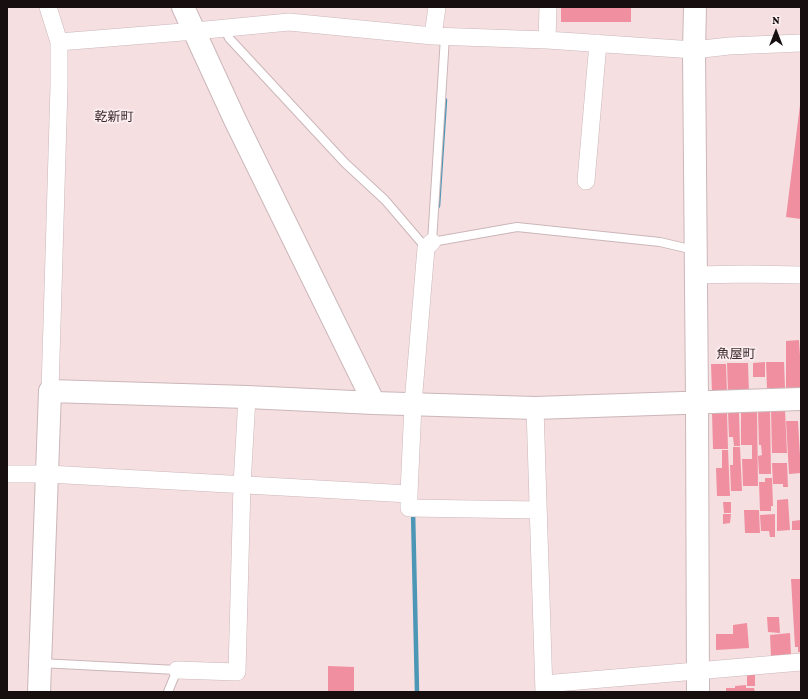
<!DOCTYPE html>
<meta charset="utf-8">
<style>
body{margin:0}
#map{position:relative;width:808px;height:699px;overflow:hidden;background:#f5dfe1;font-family:"Crimson Pro",serif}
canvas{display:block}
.frame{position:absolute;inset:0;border:8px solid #160e0f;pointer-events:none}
.north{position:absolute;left:756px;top:12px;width:40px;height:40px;-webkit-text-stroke:3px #fceef0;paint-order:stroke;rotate:0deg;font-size:11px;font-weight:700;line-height:16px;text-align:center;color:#160e0f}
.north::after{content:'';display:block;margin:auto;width:14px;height:18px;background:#160e0f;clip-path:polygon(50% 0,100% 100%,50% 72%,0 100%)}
</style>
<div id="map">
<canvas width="808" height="699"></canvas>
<div class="frame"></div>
<div class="north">N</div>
</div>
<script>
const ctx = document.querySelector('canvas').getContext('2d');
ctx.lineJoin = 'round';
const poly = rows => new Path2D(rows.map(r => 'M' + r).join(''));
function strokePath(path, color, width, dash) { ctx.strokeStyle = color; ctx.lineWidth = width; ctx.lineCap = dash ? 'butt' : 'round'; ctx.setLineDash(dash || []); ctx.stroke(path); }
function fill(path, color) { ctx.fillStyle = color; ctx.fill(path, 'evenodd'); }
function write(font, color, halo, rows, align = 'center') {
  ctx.font = font + ' "Crimson Pro","Noto Sans JP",serif'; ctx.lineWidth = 3.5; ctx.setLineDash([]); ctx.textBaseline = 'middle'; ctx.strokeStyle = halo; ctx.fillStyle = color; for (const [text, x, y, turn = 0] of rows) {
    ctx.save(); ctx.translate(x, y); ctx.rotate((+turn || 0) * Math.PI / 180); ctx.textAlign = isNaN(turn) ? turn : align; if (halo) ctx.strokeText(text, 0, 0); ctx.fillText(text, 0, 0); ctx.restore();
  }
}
strokePath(poly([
 [438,206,445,100],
 [413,511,417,692]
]), '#4c96b6', 4.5);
fill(poly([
 [561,7,631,7,631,22,561,22],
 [800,105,801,105,801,219,786,217],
 [799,340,800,356,801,356,801,391,786,391,786,341],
 [765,362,765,377,753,377,753,363],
 [766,362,784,362,785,388,767,388],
 [727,363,748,363,749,393,728,393],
 [711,364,726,364,727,393,712,393],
 [771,410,785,410,787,453,772,453],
 [739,411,740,446,734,446,733,437,729,437,728,412],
 [741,411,757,411,758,486,743,486,742,459,752,459,752,445,741,445],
 [758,411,770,411,771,474,759,474,758,456,762,455,761,445,759,445],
 [712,412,727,412,728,449,713,449],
 [786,421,798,421,801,473,789,474],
 [733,447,740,447,742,491,731,491,730,465,733,465],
 [722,450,728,450,730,496,717,496,716,468,722,468],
 [772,463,787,463,788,487,783,487,783,484,773,484],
 [765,478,772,478,773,506,771,506,771,511,760,511,759,482,765,482],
 [788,499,790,530,777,531,777,500],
 [723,502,731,502,731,513,724,513],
 [744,510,759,510,760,533,745,533],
 [723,514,731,514,730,523,723,524],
 [775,514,775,537,770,537,769,531,761,531,760,515],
 [801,520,801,530,792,530,792,521],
 [791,579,801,579,801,652,798,652,798,647,795,647],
 [767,617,779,617,780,633,768,632],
 [747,623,749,648,716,650,716,634,733,634,733,625],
 [790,633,791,655,771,656,770,635],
 [328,666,354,667,354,692,328,692],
 [747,675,755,675,755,686,747,686],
 [746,685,746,688,754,688,755,692,726,692,726,688,735,688,735,686]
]), '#f08fa0');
const lane = poly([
 [224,28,229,38,345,163,385,200,426,248],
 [445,37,432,242,517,227,660,242,694,250],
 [40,663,177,670,168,692]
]);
const street = poly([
 [48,7,59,42,59,86,50,391],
 [433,36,437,7],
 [547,40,548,7],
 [59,42,195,31,289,22,433,36,547,40,694,50,729,46,801,43],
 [586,181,598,43],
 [695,275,747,274,801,275],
 [535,408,544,692],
 [7,474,48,474,409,494,409,508,538,510],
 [409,494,413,404,426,248,432,242],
 [177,670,237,672,242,485,247,397],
 [544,684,801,662]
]);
const secondary = poly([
 [183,7,235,120,374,403],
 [695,7,694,50,697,402,698,692],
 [39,692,50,391,247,397,374,403,535,408,801,399]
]);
strokePath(lane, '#cbb6b9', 10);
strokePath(street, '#cbb6b9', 18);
strokePath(secondary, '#cbb6b9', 24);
strokePath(lane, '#fff', 8);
strokePath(street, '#fff', 17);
strokePath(secondary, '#fff', 22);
write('13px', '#3c2c2e', '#fceef0', [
 ["乾新町",114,117],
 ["魚屋町",736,354]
]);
</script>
